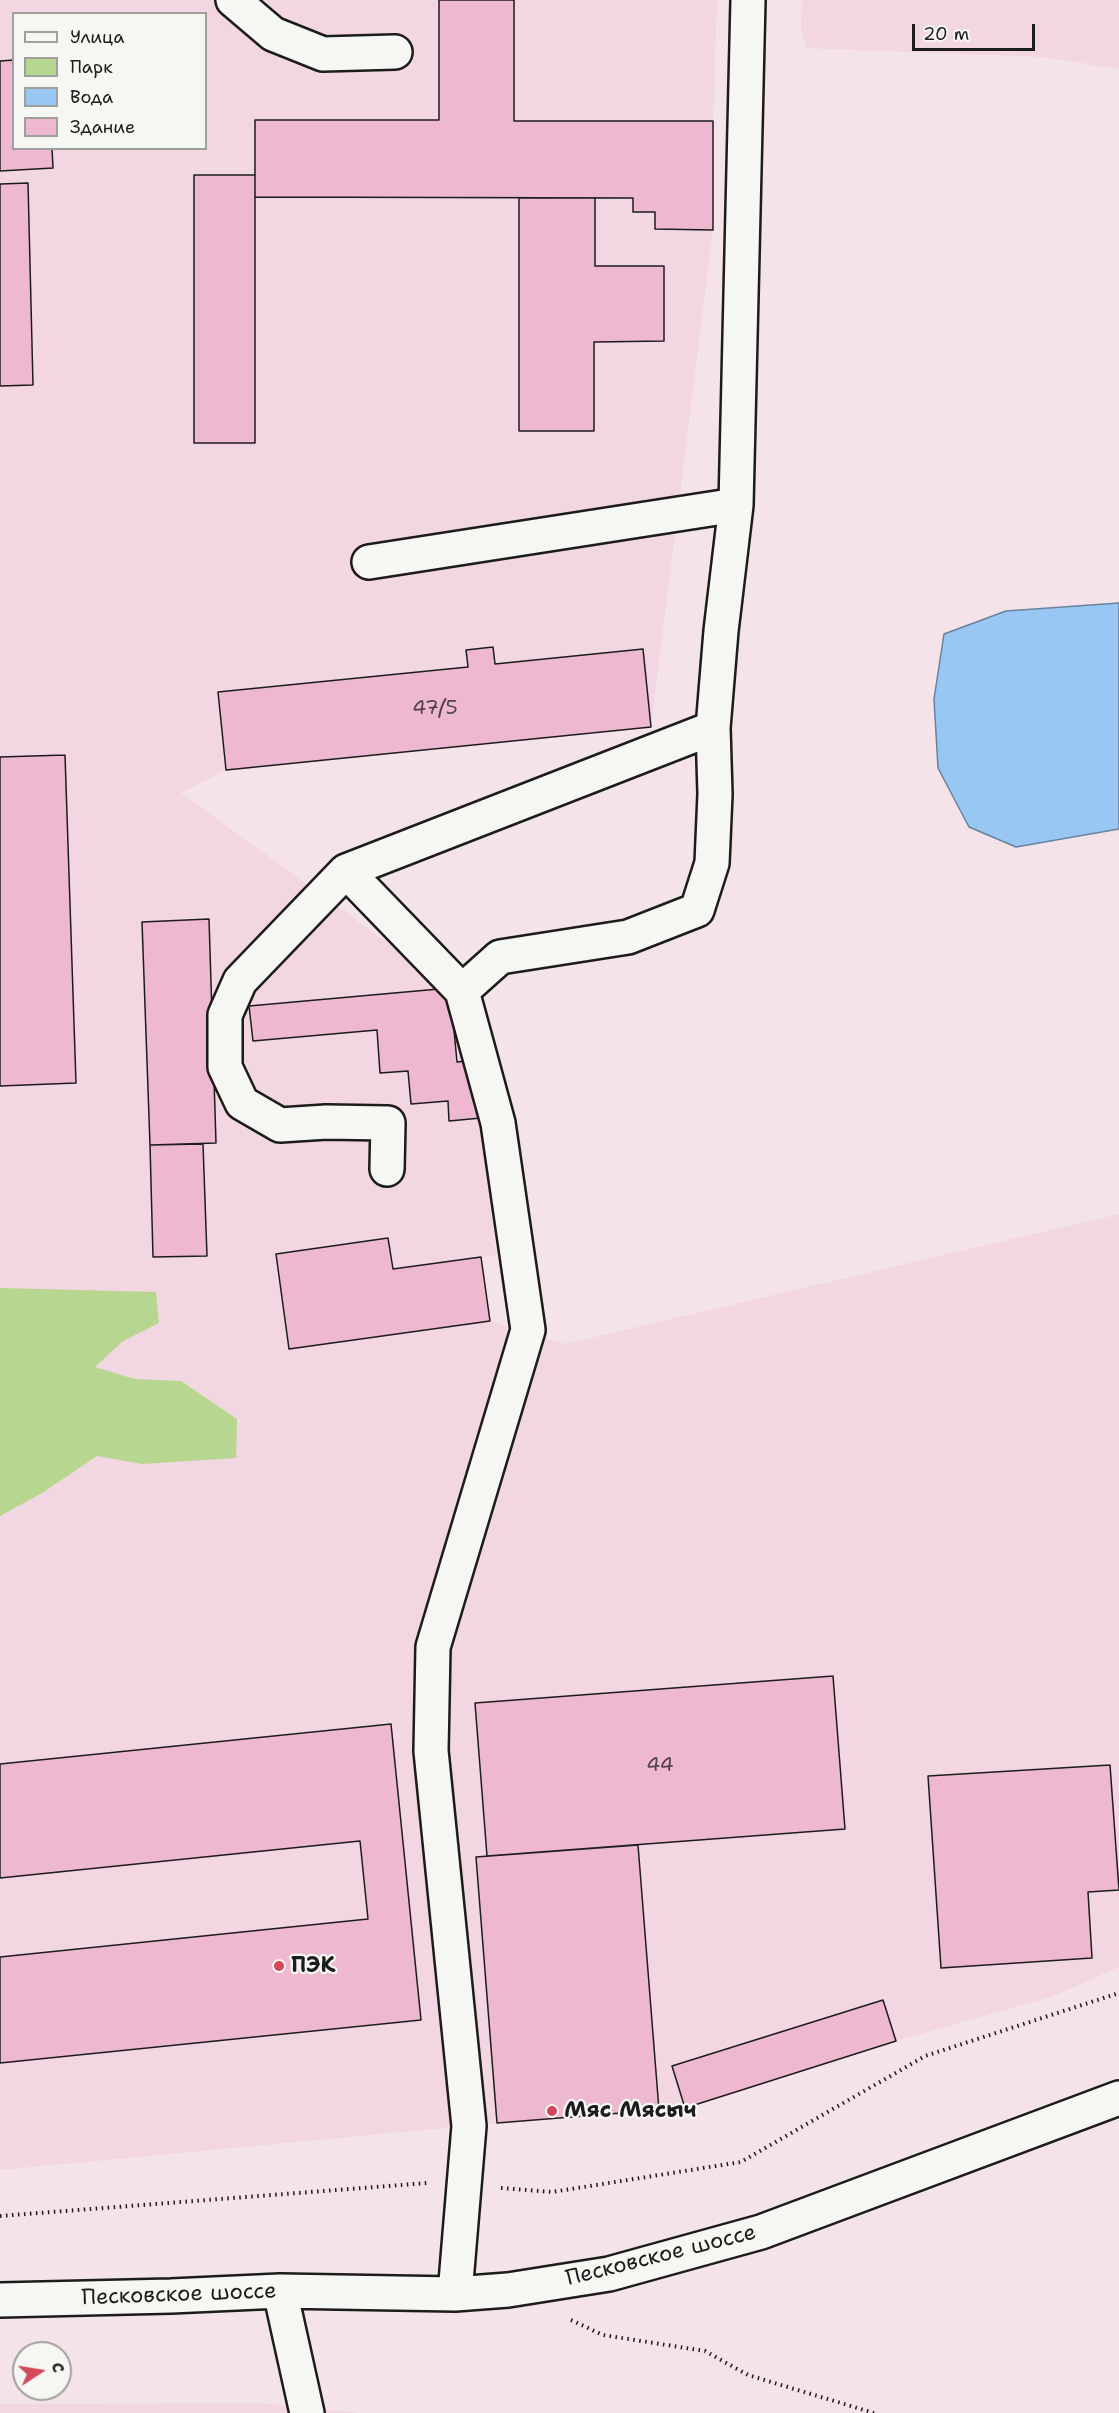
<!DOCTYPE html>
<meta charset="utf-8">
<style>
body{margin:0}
#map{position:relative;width:1119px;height:2413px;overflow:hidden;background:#f4e3e8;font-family:"Shantell Sans",sans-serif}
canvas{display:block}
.legend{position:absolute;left:12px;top:12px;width:195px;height:138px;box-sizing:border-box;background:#f6f6f2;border:2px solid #9f9f9c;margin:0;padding:8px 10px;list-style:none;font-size:18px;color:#1c1c1c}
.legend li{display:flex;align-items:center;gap:12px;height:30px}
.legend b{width:30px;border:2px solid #9f9f9c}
.north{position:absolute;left:12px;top:2341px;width:60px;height:60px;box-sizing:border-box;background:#f6f6f2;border:2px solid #9f9f9c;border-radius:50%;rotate:78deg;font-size:16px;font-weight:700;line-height:24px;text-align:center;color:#1c1c1c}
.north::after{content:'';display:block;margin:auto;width:21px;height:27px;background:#d1495b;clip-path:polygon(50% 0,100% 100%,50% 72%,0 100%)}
.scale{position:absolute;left:912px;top:24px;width:123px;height:27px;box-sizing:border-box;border:3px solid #1c1c1c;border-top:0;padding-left:8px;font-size:18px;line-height:21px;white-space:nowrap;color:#1c1c1c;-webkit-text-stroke:4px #f6f6f2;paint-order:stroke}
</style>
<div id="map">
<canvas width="1119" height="2413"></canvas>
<ul class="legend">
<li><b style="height:8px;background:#f6f6f2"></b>Улица</li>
<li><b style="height:16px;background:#b7d68f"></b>Парк</li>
<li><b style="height:16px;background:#99c7f4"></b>Вода</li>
<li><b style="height:16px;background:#eeb8d0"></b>Здание</li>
</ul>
<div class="north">С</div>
<div class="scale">20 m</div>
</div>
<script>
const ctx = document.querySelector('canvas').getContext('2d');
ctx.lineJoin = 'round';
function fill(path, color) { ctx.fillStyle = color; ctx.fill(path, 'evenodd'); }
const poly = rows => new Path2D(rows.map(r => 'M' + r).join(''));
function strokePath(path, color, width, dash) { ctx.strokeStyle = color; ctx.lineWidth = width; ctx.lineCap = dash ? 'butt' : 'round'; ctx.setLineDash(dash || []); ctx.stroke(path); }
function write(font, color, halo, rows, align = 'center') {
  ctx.font = font + ' "Shantell Sans",sans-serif'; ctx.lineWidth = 4.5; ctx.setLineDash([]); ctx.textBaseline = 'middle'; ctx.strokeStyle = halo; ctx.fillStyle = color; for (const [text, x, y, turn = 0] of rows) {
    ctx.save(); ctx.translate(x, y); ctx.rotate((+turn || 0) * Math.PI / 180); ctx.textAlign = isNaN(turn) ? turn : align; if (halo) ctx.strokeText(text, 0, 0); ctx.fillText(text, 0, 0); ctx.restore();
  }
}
fill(poly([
 [0,0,717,0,713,121,713,230,651,727,226,770,181,793,450,988,481,1118,496,1255,481,1257,490,1321,565,1344,1119,1214,1119,1967,1051,1997,896,2041,685,2108,497,2123,0,2170],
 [14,14,206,14,206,148,14,148],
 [802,0,1119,0,1119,69,1044,57,807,48,801,28],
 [261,2403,358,2413,0,2413,0,2404]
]), '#f2d6e1');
fill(poly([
 [0,1288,156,1292,159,1323,123,1341,95,1367,134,1379,181,1381,237,1419,236,1458,142,1464,97,1456,42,1493,0,1516]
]), '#b7d68f');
const water = poly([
 [1119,603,1119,829,1016,847,969,827,938,768,934,699,944,634,1006,611,1119,603]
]);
fill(water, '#99c7f4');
strokePath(water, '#67839e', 1.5);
const building = poly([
 [439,0,514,0,514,121,713,121,713,230,655,229,655,212,633,212,633,198,255,197,255,120,439,120,439,0],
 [14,60,14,148,52,148,53,168,0,171,0,61,14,60],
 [194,175,255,175,255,443,194,443,194,175],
 [28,183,33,385,0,386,0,184,28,183],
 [519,198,595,198,595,266,664,266,664,341,594,342,594,431,519,431,519,198],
 [493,647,495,664,643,649,651,727,226,770,218,692,468,667,466,650,493,647],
 [65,755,76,1083,0,1086,0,757,65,755],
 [209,919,216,1143,150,1145,142,922,209,919],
 [450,988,457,1062,475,1060,481,1118,449,1121,448,1101,411,1104,408,1071,380,1073,377,1030,253,1041,249,1006,450,988],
 [203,1144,207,1256,153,1257,150,1145,203,1144],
 [388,1238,393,1269,481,1257,490,1321,289,1349,276,1254,388,1238],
 [833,1676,845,1829,487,1856,475,1703,833,1676],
 [391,1724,421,2020,0,2063,0,1957,368,1919,360,1841,0,1878,0,1764,391,1724],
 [1110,1765,1119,1890,1088,1892,1092,1958,941,1968,928,1776,1110,1765],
 [638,1845,659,2110,497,2123,476,1857,638,1845],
 [883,2000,896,2041,685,2108,672,2066,883,2000]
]);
fill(building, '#eeb8d0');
strokePath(building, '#1c1c1c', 1.5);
const minor = poly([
 [233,0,273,34,323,54,395,52],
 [369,562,736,505],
 [346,871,462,991,498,1123,528,1330,433,1647,431,1751,469,2126,455,2294],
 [462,991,500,957,628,937,697,910,712,863,715,794,713,728,721,631,736,505,748,0],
 [387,1169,388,1123,326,1122,280,1125,242,1103,225,1067,225,1015,240,981,346,871,713,728],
 [280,2291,307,2413],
 [0,2300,171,2296,280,2291,455,2294,508,2290,609,2274,761,2232,1119,2098]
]);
strokePath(minor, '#1c1c1c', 38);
strokePath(poly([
 [501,2188,552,2192,741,2162,925,2056,1119,1993],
 [0,2216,427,2183],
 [571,2320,603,2335,705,2351,748,2375,874,2413]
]), '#1c1c1c', 4, [1.5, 4.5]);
strokePath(minor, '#f6f6f2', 33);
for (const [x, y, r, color] of [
 [279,1966,6,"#d1495b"],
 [552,2111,6,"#d1495b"]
]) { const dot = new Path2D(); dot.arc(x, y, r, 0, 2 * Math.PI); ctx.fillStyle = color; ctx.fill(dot); strokePath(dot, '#f6f6f2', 2); }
write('20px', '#504349', null, [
 ["47/5",435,709],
 ["44",660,1766]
]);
write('bold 22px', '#1c1c1c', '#f6f6f2', [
 ["ПЭК",291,1966],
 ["Мяс Мясыч",564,2111]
], 'left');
write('22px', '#1c1c1c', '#f6f6f2', [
 ["Песковское шоссе",661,2256,-14],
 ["Песковское шоссе",179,2295,-2]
]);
</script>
